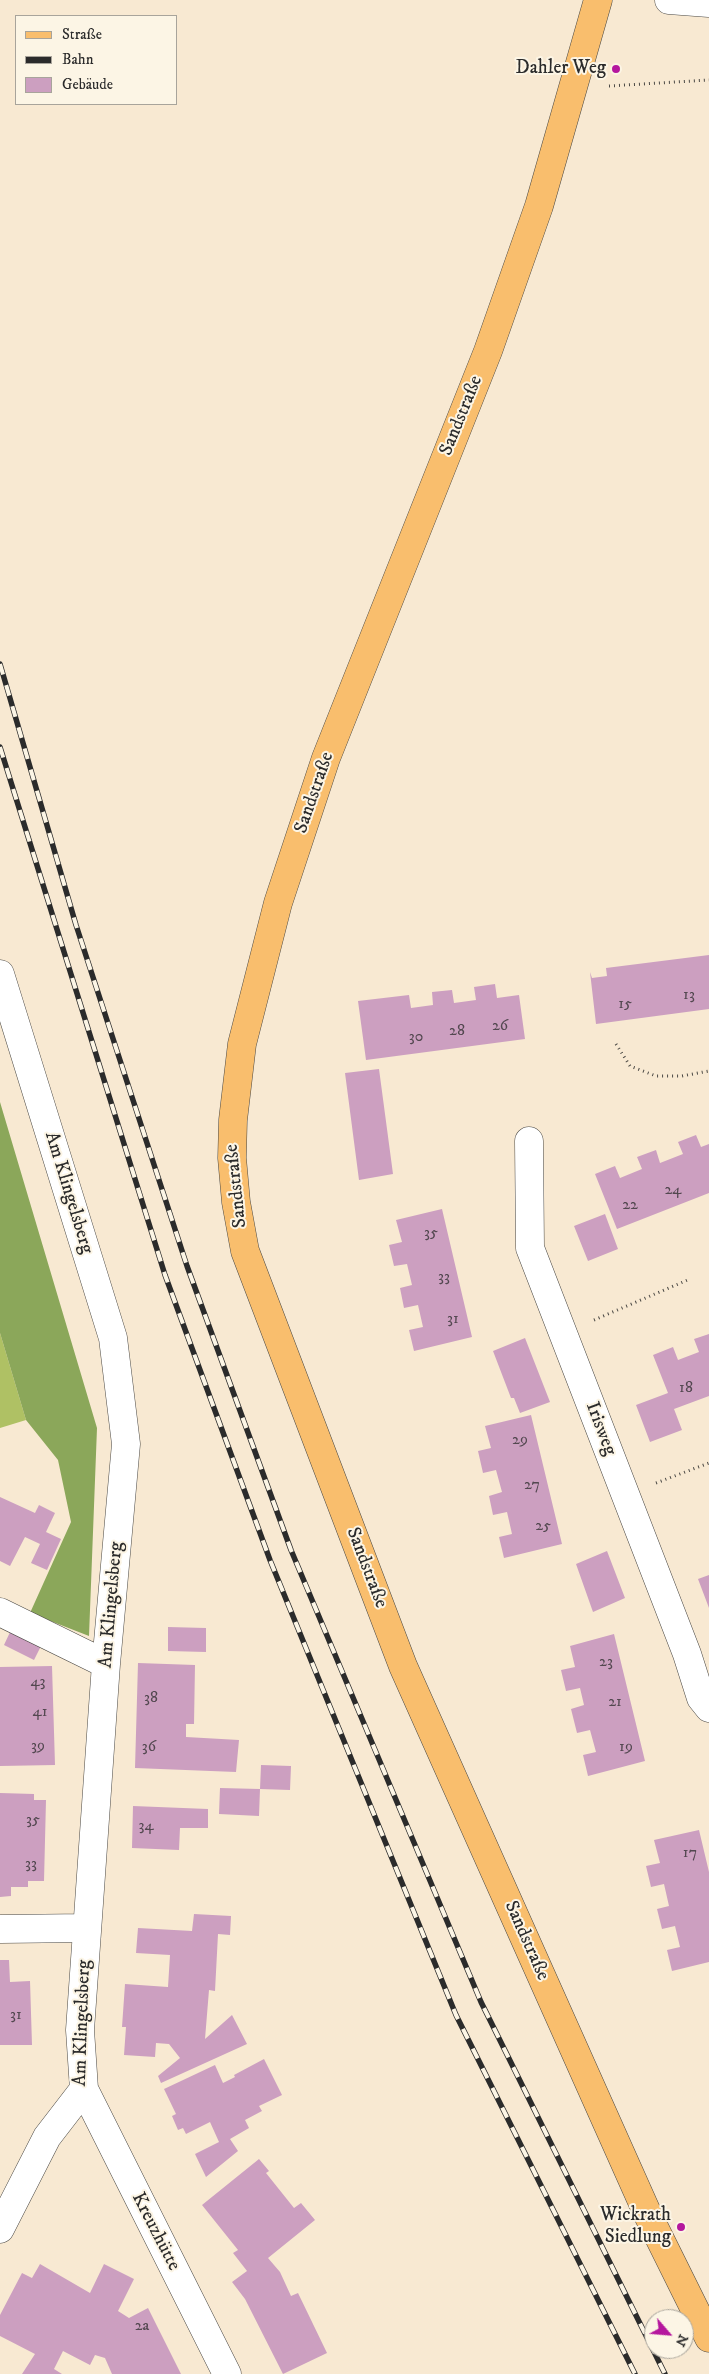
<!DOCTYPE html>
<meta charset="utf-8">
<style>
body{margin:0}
#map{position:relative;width:709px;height:2374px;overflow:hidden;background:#f8e9d2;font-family:"IM FELL DW Pica",serif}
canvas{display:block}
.legend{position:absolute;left:15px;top:15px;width:162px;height:90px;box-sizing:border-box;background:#fcf5e5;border:1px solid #a8a49b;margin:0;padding:6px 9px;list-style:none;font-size:15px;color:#2b2b2b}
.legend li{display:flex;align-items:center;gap:10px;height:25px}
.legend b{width:25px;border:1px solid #a8a49b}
.north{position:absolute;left:644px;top:2309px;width:50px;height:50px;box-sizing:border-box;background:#fcf5e5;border:1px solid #a8a49b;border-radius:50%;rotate:117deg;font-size:14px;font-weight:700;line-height:20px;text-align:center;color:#2b2b2b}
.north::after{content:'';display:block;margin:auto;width:18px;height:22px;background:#b5179e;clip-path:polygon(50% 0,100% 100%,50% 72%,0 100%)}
</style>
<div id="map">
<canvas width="709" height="2374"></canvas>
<ul class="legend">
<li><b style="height:6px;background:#f9be6d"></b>Straße</li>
<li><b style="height:6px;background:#2b2b2b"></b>Bahn</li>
<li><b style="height:14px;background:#cc9fc0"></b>Gebäude</li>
</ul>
<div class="north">N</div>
</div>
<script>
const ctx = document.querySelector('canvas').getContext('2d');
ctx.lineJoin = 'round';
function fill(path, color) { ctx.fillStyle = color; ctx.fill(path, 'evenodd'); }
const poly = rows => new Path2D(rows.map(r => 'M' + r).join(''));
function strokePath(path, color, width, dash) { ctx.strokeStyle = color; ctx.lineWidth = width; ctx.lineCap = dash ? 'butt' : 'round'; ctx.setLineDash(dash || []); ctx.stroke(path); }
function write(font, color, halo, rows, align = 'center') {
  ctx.font = font + ' "IM FELL DW Pica",serif'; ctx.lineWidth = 4; ctx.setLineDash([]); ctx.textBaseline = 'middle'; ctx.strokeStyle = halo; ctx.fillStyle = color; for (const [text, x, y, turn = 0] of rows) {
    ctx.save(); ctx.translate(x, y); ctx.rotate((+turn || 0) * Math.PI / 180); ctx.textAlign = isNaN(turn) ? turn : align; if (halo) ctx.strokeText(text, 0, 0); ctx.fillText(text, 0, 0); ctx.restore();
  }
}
fill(poly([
 [0,1333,26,1420,0,1428]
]), '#afc164');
fill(poly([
 [0,1102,97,1428,89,1636,30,1613,71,1522,58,1460,26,1420,0,1333]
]), '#8ba75a');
fill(poly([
 [709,955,709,1009,596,1024,590,972,592,978,607,976,606,968],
 [495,984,497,998,519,995,525,1039,366,1060,358,1001,409,995,411,1008,433,1005,432,992,452,990,454,1003,476,1000,474,987],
 [379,1069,393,1174,359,1180,345,1073],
 [696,1135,701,1147,709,1144,709,1193,617,1229,595,1174,615,1166,620,1178,642,1169,637,1157,656,1150,660,1163,683,1154,678,1142],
 [442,1209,472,1337,414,1351,409,1330,423,1327,418,1305,404,1308,400,1288,412,1285,407,1264,394,1266,389,1245,402,1242,396,1220],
 [605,1214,618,1249,588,1261,574,1226],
 [709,1334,709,1396,674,1409,682,1430,650,1442,636,1405,668,1393,653,1355,673,1347,678,1360,699,1352,694,1339],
 [525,1338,550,1402,520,1413,514,1398,511,1398,493,1351],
 [531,1415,562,1544,504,1558,499,1537,512,1534,507,1512,493,1515,489,1496,502,1492,496,1470,483,1473,478,1451,491,1448,485,1426],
 [0,1497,35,1513,39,1505,55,1513,46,1532,61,1539,47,1570,31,1563,40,1544,25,1537,10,1566,0,1561],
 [607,1551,625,1598,593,1612,576,1564],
 [709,1575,709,1608,698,1579],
 [168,1627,206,1628,206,1652,168,1651],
 [11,1630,42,1644,34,1660,4,1645],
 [614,1634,645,1761,588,1776,583,1755,596,1752,590,1730,577,1733,571,1709,584,1705,580,1688,566,1691,561,1670,575,1667,570,1646],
 [138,1663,195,1665,194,1724,186,1724,186,1737,239,1740,236,1772,135,1768],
 [52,1666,55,1765,0,1766,0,1667],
 [261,1765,291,1766,290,1790,260,1789],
 [220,1788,260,1789,259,1816,219,1814],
 [0,1793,34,1794,34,1800,46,1800,44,1881,28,1881,28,1887,11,1887,11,1896,0,1897],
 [133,1806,208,1809,208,1828,180,1828,179,1850,132,1848],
 [699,1830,709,1872,709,1962,672,1971,667,1950,680,1947,675,1926,662,1929,657,1909,669,1906,664,1884,651,1887,646,1866,660,1863,654,1840],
 [194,1914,231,1916,230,1935,218,1934,215,1991,209,1990,205,2039,232,2015,247,2044,161,2083,158,2076,180,2058,169,2044,156,2043,155,2057,124,2055,126,2027,122,2027,125,1984,168,1987,170,1955,136,1953,138,1928,192,1931],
 [0,1960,9,1960,10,1982,30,1981,32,2045,0,2045],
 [264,2059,282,2095,259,2106,262,2111,245,2120,249,2128,230,2139,238,2151,206,2177,195,2154,219,2142,210,2122,186,2134,183,2128,178,2130,172,2116,176,2114,164,2089,215,2065,223,2083,235,2077,234,2075],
 [259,2159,269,2171,266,2173,294,2208,301,2203,315,2220,268,2258,280,2272,291,2296,298,2293,327,2353,283,2374,245,2299,232,2282,247,2271,233,2253,238,2250,202,2205],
 [40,2264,90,2293,104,2264,134,2279,118,2311,129,2318,148,2308,181,2374,112,2374,105,2358,95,2355,90,2365,63,2351,54,2369,62,2374,22,2374,35,2354,0,2336,0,2315,22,2273,32,2278]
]), '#cc9fc0');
const minor = poly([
 [669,0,709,3],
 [0,974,113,1338,126,1444,106,1664,80,2030,84,2089,47,2137,0,2229],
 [529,1141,530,1248,687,1654,701,1698,709,1708],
 [0,1612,106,1664],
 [0,1929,87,1928],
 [84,2089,227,2374]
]);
const major = poly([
 [598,0,539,206,488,351,326,758,278,903,242,1044,233,1120,232,1158,236,1202,245,1251,403,1666,649,2217,709,2338]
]);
strokePath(minor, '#4a4844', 29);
strokePath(major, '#4a4844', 29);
strokePath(poly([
 [609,86,709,80],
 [616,1044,630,1066,656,1076,682,1076,709,1071],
 [594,1320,690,1279],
 [656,1483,709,1463]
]), '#4a4844', 3, [1, 4]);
strokePath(minor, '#fff', 28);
strokePath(major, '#f9be6d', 28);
const rail = poly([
 [0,664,76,925,187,1266,291,1550,481,2002,665,2374],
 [0,747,165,1275,270,1560,456,2015,635,2374]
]);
strokePath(rail, '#2b2b2b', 5.5);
strokePath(rail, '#fcf5e5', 4, [11]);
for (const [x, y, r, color] of [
 [616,69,5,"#b5179e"],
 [681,2227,5,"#b5179e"]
]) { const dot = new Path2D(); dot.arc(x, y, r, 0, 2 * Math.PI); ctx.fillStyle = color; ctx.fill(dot); strokePath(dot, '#fcf5e5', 2); }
write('16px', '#534850', null, [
 ["13",689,996],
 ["15",625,1005],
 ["26",500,1027],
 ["28",457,1032],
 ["30",416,1038],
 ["24",673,1191],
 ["22",630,1206],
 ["35",431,1234],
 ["33",444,1278],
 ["31",453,1320],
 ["18",686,1389],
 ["29",520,1441],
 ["27",532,1486],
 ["25",543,1527],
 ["23",606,1663],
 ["43",38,1683],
 ["38",151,1699],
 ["21",615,1703],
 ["41",40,1713],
 ["39",38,1747],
 ["36",149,1748],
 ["19",626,1748],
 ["35",33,1821],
 ["34",146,1827],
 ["17",690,1854],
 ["33",31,1865],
 ["31",16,2016],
 ["2a",142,2327]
]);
write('19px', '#2b2b2b', '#fcf5e5', [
 ["Dahler Weg",606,69],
 ["Wickrath",671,2216],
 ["Siedlung",671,2238]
], 'right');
write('19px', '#2b2b2b', '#fcf5e5', [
 ["Sandstraße",462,416,-68],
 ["Sandstraße",315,793,-71],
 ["Sandstraße",237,1186,-96],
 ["Am Klingelsberg",68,1193,73],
 ["Irisweg",600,1429,69],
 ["Sandstraße",366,1568,69],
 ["Am Klingelsberg",112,1605,-85],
 ["Sandstraße",526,1941,66],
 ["Am Klingelsberg",83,2023,-88],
 ["Kreuzhütte",155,2232,63]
]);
</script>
